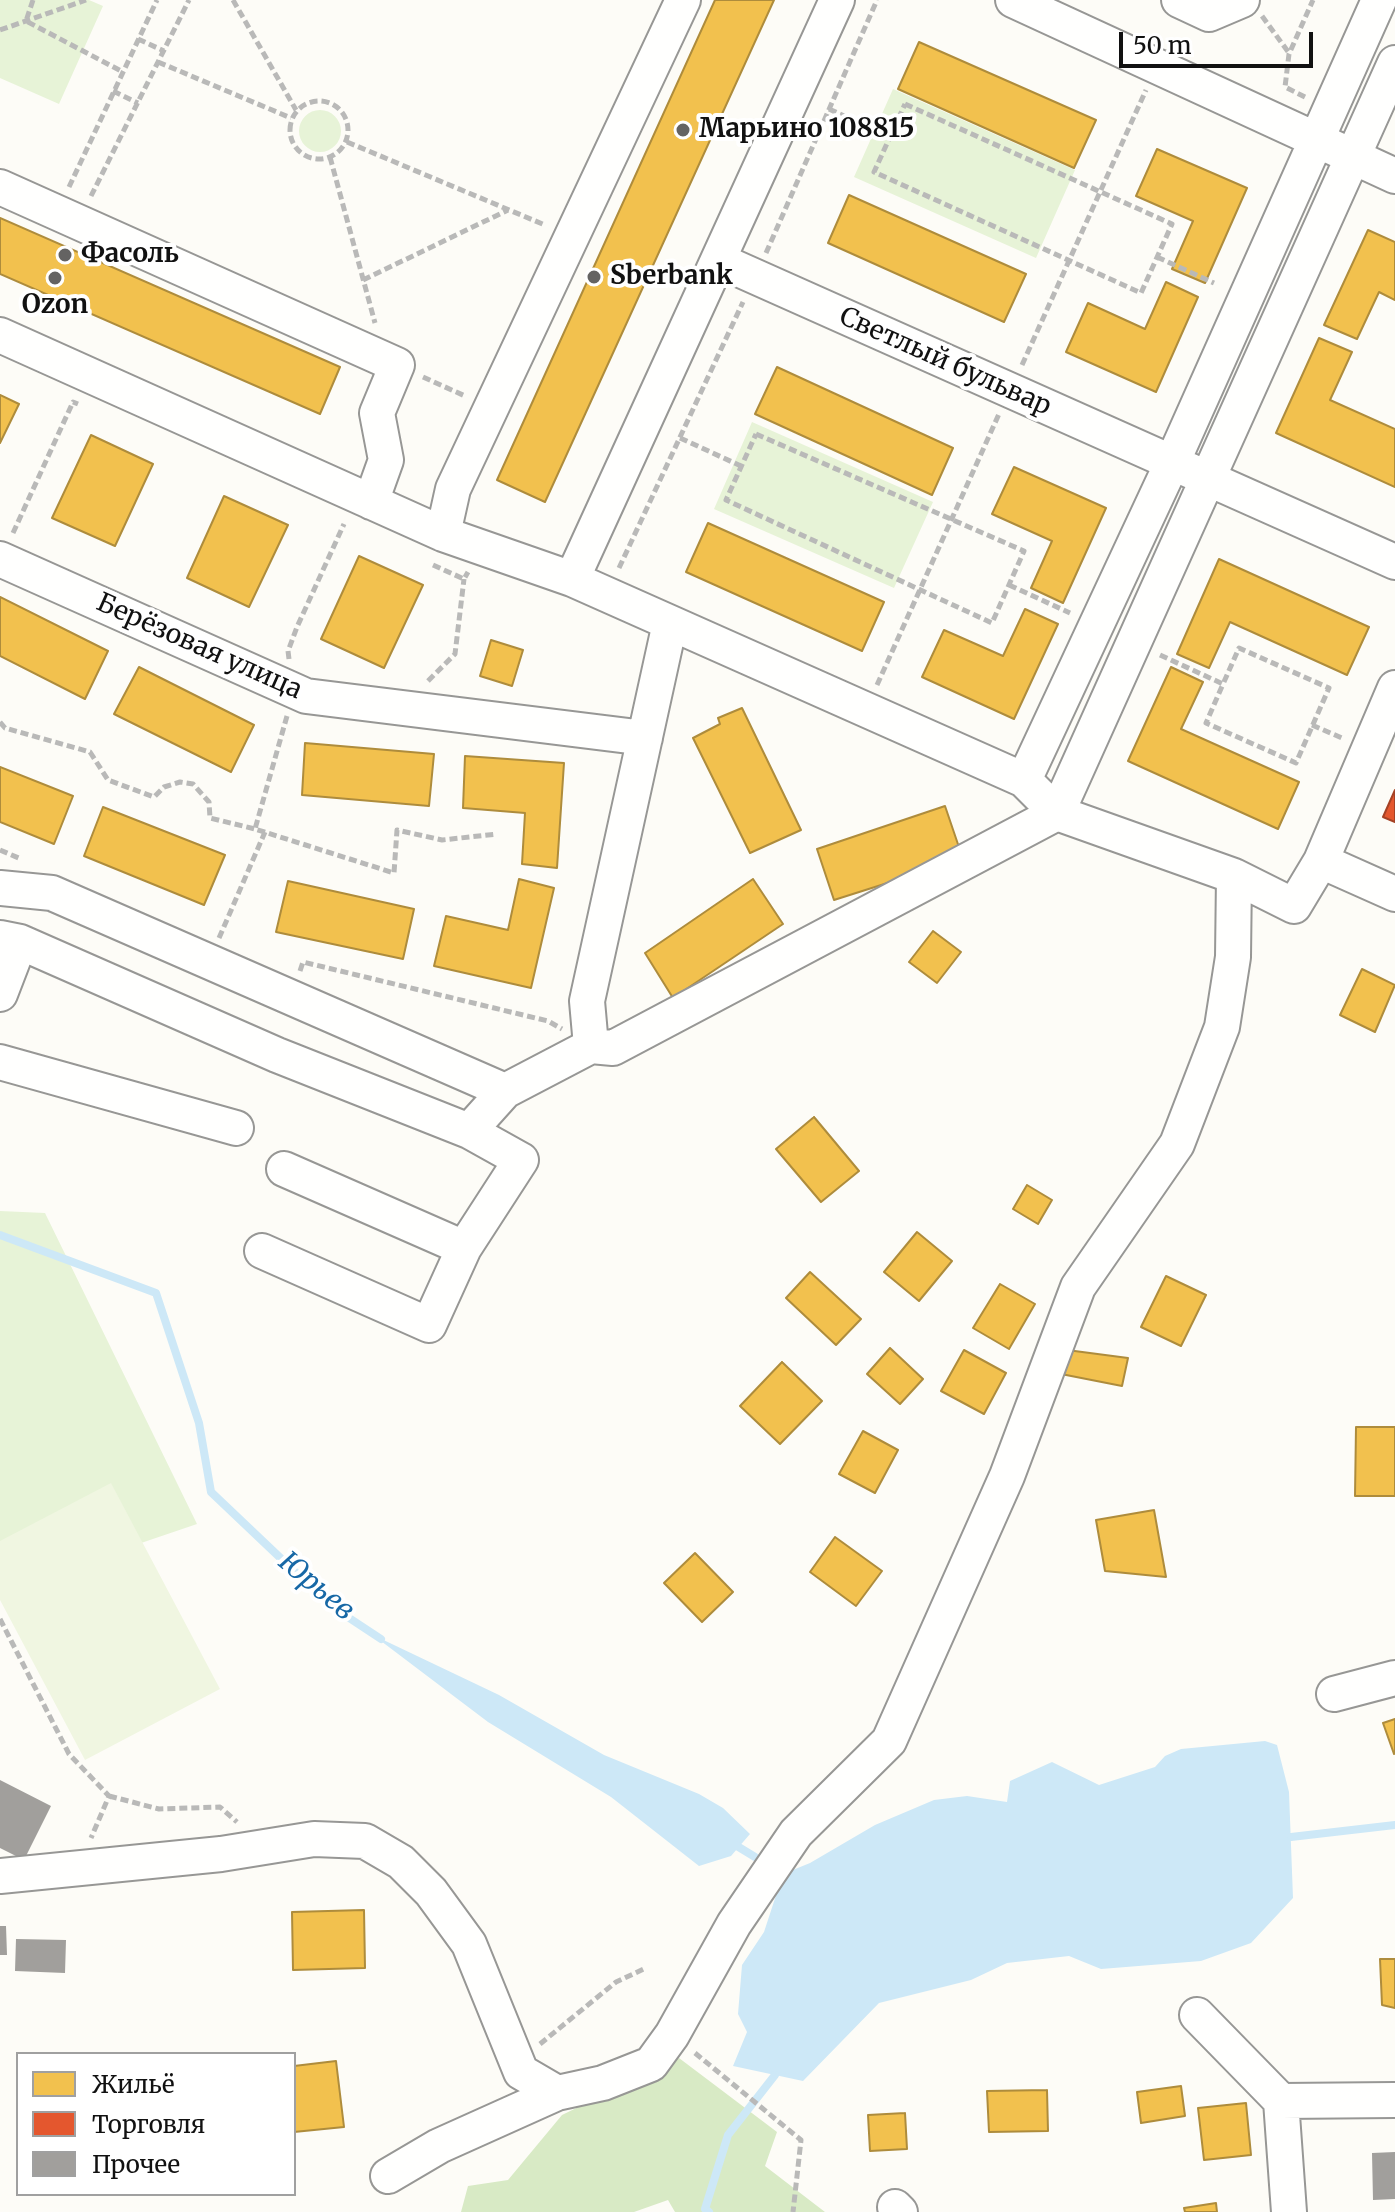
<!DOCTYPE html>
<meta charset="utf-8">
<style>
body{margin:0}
#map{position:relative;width:1395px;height:2212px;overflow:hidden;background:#fdfcf7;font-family:Merriweather,serif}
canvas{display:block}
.legend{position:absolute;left:16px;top:2052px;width:280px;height:144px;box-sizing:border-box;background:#fff;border:2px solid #a0a0a0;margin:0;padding:10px 14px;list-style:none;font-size:24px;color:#111}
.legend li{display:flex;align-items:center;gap:16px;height:40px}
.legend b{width:40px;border:2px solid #a0a0a0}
.scale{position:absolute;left:1119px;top:32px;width:194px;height:36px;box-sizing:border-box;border:4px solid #111;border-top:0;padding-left:10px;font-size:24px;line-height:28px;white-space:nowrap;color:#111;-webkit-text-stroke:6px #fff;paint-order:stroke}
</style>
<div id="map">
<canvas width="1395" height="2212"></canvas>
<ul class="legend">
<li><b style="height:22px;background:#f2c14e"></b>Жильё</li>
<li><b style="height:22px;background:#e4572e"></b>Торговля</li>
<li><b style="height:22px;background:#a19f9c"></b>Прочее</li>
</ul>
<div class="scale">50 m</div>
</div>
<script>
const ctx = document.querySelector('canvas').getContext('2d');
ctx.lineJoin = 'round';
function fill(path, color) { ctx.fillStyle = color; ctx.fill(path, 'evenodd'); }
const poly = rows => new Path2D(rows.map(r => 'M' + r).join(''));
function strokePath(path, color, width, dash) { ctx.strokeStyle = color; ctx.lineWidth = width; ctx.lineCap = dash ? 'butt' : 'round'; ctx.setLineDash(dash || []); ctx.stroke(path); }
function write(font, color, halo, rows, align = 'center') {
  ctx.font = font + ' Merriweather,serif'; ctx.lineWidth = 8; ctx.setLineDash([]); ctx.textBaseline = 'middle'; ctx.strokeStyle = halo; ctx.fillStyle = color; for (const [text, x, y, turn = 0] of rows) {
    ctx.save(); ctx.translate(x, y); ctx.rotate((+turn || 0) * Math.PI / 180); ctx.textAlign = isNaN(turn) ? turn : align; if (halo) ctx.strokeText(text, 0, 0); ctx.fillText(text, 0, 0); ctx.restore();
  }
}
fill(poly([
 [0,0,89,0,103,6,59,104,0,78],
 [893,89,1075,170,1036,258,854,177],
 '299 131a21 21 0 1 1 42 0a21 21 0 1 1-42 0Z',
 [752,422,933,502,894,588,714,509],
 [0,1211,45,1213,197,1524,0,1591]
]), '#e7f3d7');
fill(poly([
 [679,2058,777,2132,765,2166,825,2212,675,2212,668,2200,634,2212,461,2212,468,2186,508,2180,562,2115]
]), '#d8eac5');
fill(poly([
 [111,1483,220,1689,85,1760,0,1600,0,1541]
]), '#f0f6e1');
fill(poly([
 [373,1635,499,1695,604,1755,699,1794,723,1808,750,1834,731,1856,699,1866,611,1797,488,1722],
 [1265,1741,1277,1745,1289,1792,1293,1898,1251,1943,1201,1961,1101,1969,1069,1956,1007,1963,971,1980,879,2003,803,2081,733,2066,747,2032,738,2014,742,1965,764,1932,783,1874,810,1863,875,1825,934,1800,967,1796,1007,1802,1010,1781,1052,1762,1099,1785,1155,1767,1165,1756,1181,1749]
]), '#cde8f7');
const homes = poly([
 [715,0,774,0,545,502,497,480,715,0],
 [919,42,1096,120,1074,168,898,89,919,42],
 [1157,149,1247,188,1205,283,1172,269,1193,221,1136,196,1157,149],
 [849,195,1026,274,1004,322,828,243,849,195],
 [0,218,340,367,320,414,0,274,0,218],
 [1368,230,1395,242,1395,300,1379,292,1357,339,1324,325,1368,230],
 [1166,282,1198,297,1156,392,1066,352,1088,303,1145,329,1166,282],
 [1319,338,1352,352,1330,400,1395,429,1395,487,1276,433,1319,338],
 [777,367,953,448,932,495,755,414,777,367],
 [0,395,19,404,0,443,0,395],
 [91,435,153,464,115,546,52,518,91,435],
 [1014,467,1106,508,1063,603,1031,588,1052,541,992,514,1014,467],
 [224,496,288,525,249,607,187,578,224,496],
 [708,523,884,602,862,651,686,572,708,523],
 [359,556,423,585,384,668,321,639,359,556],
 [1219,559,1369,627,1347,675,1230,622,1209,668,1177,654,1219,559],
 [0,597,108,651,85,699,0,656,0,597],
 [1025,609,1058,624,1014,719,922,677,944,630,1003,656,1025,609],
 [491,640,523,650,512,686,480,676,491,640],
 [139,667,254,725,231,772,114,714,139,667],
 [1171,667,1203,682,1181,729,1299,782,1278,829,1128,761,1171,667],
 [742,708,801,830,750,853,693,738,720,724,718,718,742,708],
 [305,743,434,754,429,806,302,795,305,743],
 [465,756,564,763,557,868,522,864,525,813,463,808,465,756],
 [0,767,73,796,54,844,0,822,0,767],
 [945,806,963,859,834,900,817,849,945,806],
 [103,807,225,855,204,905,84,856,103,807],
 [519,879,554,888,531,988,434,966,446,916,508,930,519,879],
 [753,879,783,924,673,998,645,953,753,879],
 [288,881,414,909,403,959,276,932,288,881],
 [933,931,961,952,937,983,909,962,933,931],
 [1362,969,1395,985,1375,1032,1340,1015,1362,969],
 [814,1117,859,1171,821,1202,776,1149,814,1117],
 [1027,1185,1052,1200,1038,1224,1013,1209,1027,1185],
 [917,1232,952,1261,919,1301,884,1272,917,1232],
 [810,1272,861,1319,836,1345,786,1298,810,1272],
 [1166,1276,1206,1295,1181,1346,1141,1327,1166,1276],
 [1000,1284,1035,1304,1009,1349,973,1328,1000,1284],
 [890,1348,923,1379,900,1404,867,1374,890,1348],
 [964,1350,1006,1373,984,1414,941,1391,964,1350],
 [1067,1350,1128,1358,1122,1386,1061,1374,1067,1350],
 [782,1362,822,1401,780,1444,740,1406,782,1362],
 [1356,1427,1395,1427,1395,1496,1355,1496,1356,1427],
 [863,1431,898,1450,875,1493,839,1474,863,1431],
 [1154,1510,1166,1577,1105,1571,1096,1520,1154,1510],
 [835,1537,882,1571,856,1606,810,1572,835,1537],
 [695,1553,733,1592,702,1622,664,1583,695,1553],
 [1395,1719,1395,1753,1394,1754,1383,1723,1395,1719],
 [364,1910,365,1968,293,1970,292,1912,364,1910],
 [1380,1959,1395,1959,1395,2008,1382,2005,1380,1959],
 [336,2061,344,2127,294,2132,294,2066,336,2061],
 [1181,2086,1185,2116,1141,2123,1137,2092,1181,2086],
 [1047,2090,1048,2131,989,2132,987,2091,1047,2090],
 [1246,2103,1251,2155,1204,2160,1198,2108,1246,2103],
 [905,2113,907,2149,870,2151,868,2115,905,2113],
 [1216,2203,1217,2212,1185,2212,1184,2208,1216,2203]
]);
fill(homes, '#f2c14e');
strokePath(homes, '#ae8c3c', 2);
const shops = poly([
 [1395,790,1395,822,1383,817,1395,790]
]);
fill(shops, '#e4572e');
strokePath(shops, '#a54225', 2);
strokePath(poly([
 [0,1235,156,1293,199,1423,211,1492,331,1606,381,1639],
 [1291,1837,1395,1825],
 [732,1843,755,1857],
 [709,2212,705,2209,728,2135,775,2075]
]), '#cde8f7', 8);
fill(poly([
 [0,1780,51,1806,24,1860,0,1848],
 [0,1926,6,1926,7,1955,0,1955],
 [16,1939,66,1940,65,1973,15,1971],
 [1395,2152,1395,2199,1373,2200,1372,2153]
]), '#a19f9c');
const minor = poly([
 [1013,0,1395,176],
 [1179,0,1209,14,1242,0],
 [0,187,397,365,377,413,386,460,371,502],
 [718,260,1395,562],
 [0,335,443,534,572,579,1024,780,1057,813,1234,876,1294,906,1321,861,1395,688],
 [443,534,453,489,683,0],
 [0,559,306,696,645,738],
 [572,579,837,0],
 [1024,780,1172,463,1379,0],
 [1321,861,1395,894],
 [0,888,52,893,505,1091,591,1046],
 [0,938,20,942,277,1055,469,1131,505,1091],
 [0,994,20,942],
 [591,1046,613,1048,1057,813,1395,63],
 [591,1046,587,1001,670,623],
 [0,1062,236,1128],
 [284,1169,464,1248],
 [262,1251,429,1325,464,1248,521,1160,469,1131],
 [1334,1694,1395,1678],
 [0,1876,221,1854,314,1839,365,1841,401,1862,431,1892,469,1944,521,2072,557,2093],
 [1197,2015,1281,2101,1289,2212],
 [1281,2101,1395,2100],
 [388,2176,439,2146,557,2093,603,2083,651,2064,672,2035,734,1924,796,1833,889,1741,1007,1476,1078,1287,1177,1144,1222,1027,1233,957,1234,876],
 [895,2207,900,2212]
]);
strokePath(minor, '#979795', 38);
strokePath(poly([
 [33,0,26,21,123,72],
 [233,0,296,110],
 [1262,16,1289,53],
 [0,30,86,0],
 [138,39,164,51],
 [158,62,291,118],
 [113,91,138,103],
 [1305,97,1285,87,1289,54,1313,0],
 '290 130a29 29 0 1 1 58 0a29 29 0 1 1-58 0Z',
 [905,104,1172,224,1141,293,874,172,905,104],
 [829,109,889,137],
 [347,142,545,225],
 [330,157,375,323],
 [69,187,157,0],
 [91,196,189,0],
 [766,253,877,0],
 [1157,257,1214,283],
 [363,280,508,210],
 [1022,365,1146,90],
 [423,377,465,396],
 [756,434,1024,551,992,623,726,500,756,434],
 [680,438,741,466],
 [13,533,73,402,78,404],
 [433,565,464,579,468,572],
 [619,568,743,302],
 [1009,585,1070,613],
 [1160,655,1223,684,1206,723,1296,763,1329,688,1239,648,1223,684],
 [289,659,288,651,297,627,344,524],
 [428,681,455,654,464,579],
 [877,685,999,414],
 [287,716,255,829,394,873,397,830,442,840,497,834],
 [0,722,5,728,90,752,108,780,154,797,164,787,180,782,193,784,209,802,210,818,255,829],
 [1312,725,1342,738],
 [0,850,21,859],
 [219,938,265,832],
 [300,971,303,962,548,1021,562,1029],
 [0,1619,69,1754,109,1796,91,1838],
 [109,1796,159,1809,220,1807,237,1822],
 [540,2044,616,1982,646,1968],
 [695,2053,801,2140,793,2212]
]), '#b9b9b8', 5, [8, 4]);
strokePath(minor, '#fffffe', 34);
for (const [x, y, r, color] of [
 [683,130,8,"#646362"],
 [65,255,8,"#646362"],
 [594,277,8,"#646362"],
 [55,278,8,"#646362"]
]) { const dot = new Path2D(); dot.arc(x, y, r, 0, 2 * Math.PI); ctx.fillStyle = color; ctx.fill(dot); strokePath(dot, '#fff', 3); }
write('bold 26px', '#111', '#fff', [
 ["Марьино 108815",699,130],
 ["Фасоль",81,255],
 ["Sberbank",610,277],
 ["Ozon",55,306,"center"]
], 'left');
write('26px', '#111', '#fff', [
 ["Светлый бульвар",945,362,24],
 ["Берёзовая улица",199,647,24]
]);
write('italic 28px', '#1768a6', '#fff', [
 ["Юрьев",316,1587,40]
]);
</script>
